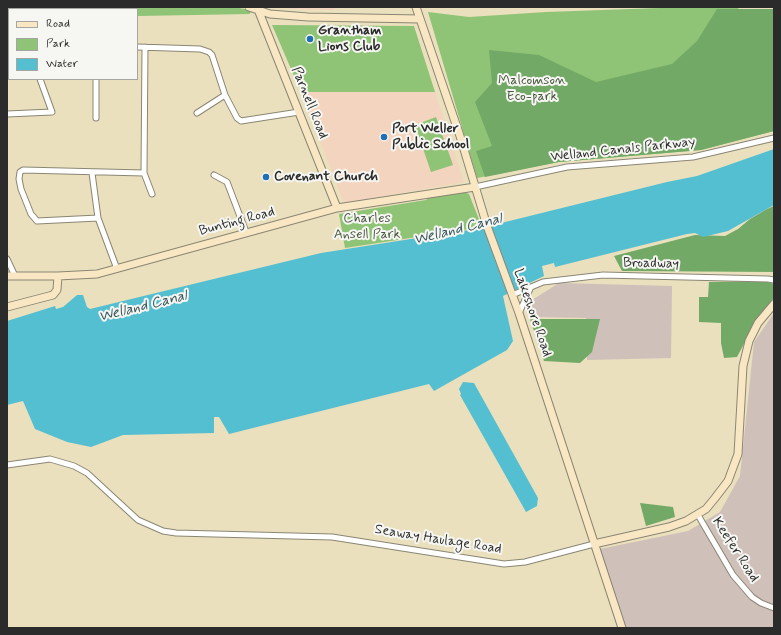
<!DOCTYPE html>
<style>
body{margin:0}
#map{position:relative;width:781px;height:635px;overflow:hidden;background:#eae0bd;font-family:Mynerve,sans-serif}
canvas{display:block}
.frame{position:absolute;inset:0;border:8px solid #2b2b2b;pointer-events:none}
.legend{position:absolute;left:8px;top:8px;width:130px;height:72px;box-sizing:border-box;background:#f6f6f2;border:1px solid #a5a5a2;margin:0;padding:5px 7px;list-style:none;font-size:12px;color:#2b2b2b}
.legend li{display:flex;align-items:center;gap:8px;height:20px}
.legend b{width:20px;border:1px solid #a5a5a2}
</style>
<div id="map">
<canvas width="781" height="635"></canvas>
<div class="frame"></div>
<ul class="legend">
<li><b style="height:5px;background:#f9e7c3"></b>Road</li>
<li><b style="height:11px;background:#8fc375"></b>Park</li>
<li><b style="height:11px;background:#54bfd0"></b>Water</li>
</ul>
</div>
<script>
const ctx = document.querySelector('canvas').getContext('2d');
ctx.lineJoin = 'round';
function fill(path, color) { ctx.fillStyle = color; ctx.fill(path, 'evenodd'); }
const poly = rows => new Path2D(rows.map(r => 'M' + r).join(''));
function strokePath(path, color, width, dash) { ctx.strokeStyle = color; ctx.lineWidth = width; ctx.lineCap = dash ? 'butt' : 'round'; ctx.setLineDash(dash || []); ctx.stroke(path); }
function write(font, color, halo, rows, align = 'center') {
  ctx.font = font + ' Mynerve,sans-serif'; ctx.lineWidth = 4; ctx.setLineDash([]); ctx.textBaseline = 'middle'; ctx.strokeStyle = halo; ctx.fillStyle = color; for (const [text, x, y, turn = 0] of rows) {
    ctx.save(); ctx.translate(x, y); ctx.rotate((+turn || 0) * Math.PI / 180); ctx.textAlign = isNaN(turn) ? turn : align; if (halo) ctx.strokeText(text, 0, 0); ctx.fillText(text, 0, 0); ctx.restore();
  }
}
fill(poly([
 [279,7,334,7,335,10,292,9],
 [301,92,435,92,464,182,344,203]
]), '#f3d4be');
fill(poly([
 [559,283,672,286,671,358,587,360,586,318,531,317,532,300],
 [774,313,774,628,623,628,600,549,688,531,720,512,740,476,754,342]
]), '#cfc0ba');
fill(poly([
 [7,7,233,7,251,10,250,14,137,16,137,9,9,9,9,17,7,17],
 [688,7,738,7,774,131,701,150,559,162,477,178,428,12,469,17,546,12],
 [272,25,414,26,435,92,301,92],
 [436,117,453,165,431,172,415,125],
 [464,192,469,194,482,227,345,248,339,214,426,200,428,198]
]), '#8fc375');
fill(poly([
 [717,9,774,9,774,131,701,150,559,162,485,177,476,151,492,146,475,102,492,83,489,50,539,55,596,82,672,64,697,41],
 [774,206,774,272,622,271,614,256,695,235,725,236,738,229,750,219,767,209],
 [765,281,774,284,774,298,756,321,737,357,724,358,721,343,721,323,699,322,699,297,708,297,709,282],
 [530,319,600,319,592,352,580,363,544,361],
 [640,503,673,507,675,517,646,526]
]), '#73a966');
fill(poly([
 [774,149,774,205,728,231,703,237,695,233,687,234,555,267,554,263,542,266,544,276,503,296,513,341,507,350,434,391,429,384,229,434,219,417,214,417,214,433,123,435,91,447,67,442,35,429,23,401,7,405,7,321,55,306,56,309,63,307,77,295,83,295,87,307,90,309,321,253,481,228,667,182,697,176],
 [463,382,474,383,538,498,537,506,526,512,460,395,461,394,459,389]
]), '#54bfd0');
const street = poly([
 [137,47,200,49,209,52,212,55,225,95,237,118,241,121,299,112],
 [145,47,144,173,152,194],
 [7,51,9,51],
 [96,79,96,118],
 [197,113,225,95],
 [7,114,52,112,40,79],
 [92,173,98,218,117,269],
 [214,175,227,182,246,232],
 [475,187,567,167,693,157,774,138],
 [98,218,37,221,31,214,21,189,19,179,20,172,23,170,144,173],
 [7,259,15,276],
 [512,295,543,282,603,275,768,279,774,280],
 [519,313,530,289],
 [7,465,50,459,74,466,87,473,138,520,163,531,176,533,332,537,504,564,525,562,594,544],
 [698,515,733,575,752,597,761,603,774,608]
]);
const secondary = poly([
 [249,7,270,14,308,17,420,19],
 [257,7,337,208],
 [416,7,460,136,487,226,519,313,622,628],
 [7,276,58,276,97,274,337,208,475,187],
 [7,307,53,295,57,290,58,276],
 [594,544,669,527,686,521,706,509,715,498,728,481,738,454,743,366,749,341,758,323,774,304]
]);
strokePath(street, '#8a8674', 7);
strokePath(secondary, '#8a8674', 9);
strokePath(street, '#fff', 5);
strokePath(secondary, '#f9e7c3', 7);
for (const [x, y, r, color] of [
 [310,39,4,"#1f6fb2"],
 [384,137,4,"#1f6fb2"],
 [266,177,4,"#1f6fb2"]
]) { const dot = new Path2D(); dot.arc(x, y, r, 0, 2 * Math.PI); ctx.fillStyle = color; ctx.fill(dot); strokePath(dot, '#f6f6f2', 1.5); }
write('bold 14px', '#2b2b2b', '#f6f6f2', [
 ["Grantham",318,31],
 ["Lions Club",318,47],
 ["Port Weller",392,129],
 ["Public School",392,145],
 ["Covenant Church",274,177]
], 'left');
write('14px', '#495941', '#f6f6f2', [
 ["Malcomson",532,81],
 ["Eco-park",532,97],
 ["Charles",367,219],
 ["Ansell Park",367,235]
]);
write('14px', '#2b2b2b', '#f6f6f2', [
 ["Parnell Road",309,103,68],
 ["Welland Canals Parkway",623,150,-6],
 ["Bunting Road",237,222,-15],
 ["Broadway",651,264,1],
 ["Lakeshore Road",532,313,71],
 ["Seaway Haulage Road",438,540,9],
 ["Keefer Road",735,550,57]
]);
write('italic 15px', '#37575d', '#f6f6f2', [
 ["Welland Canal",458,230,-14],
 ["Welland Canal",143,307,-14]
]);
</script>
